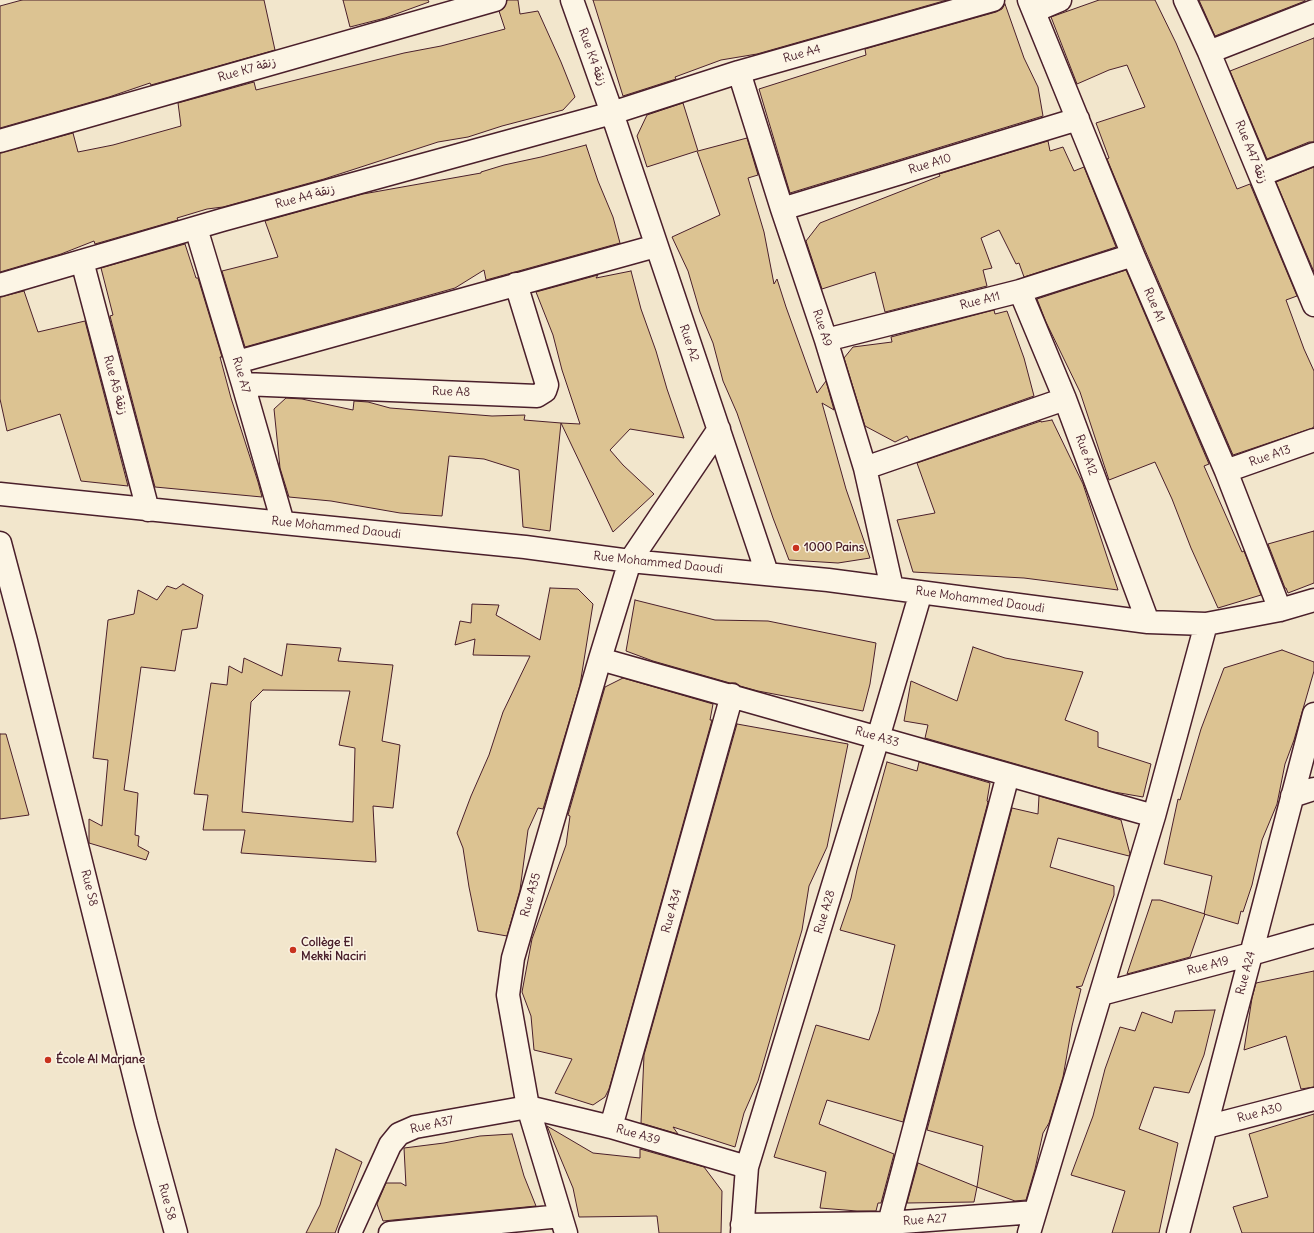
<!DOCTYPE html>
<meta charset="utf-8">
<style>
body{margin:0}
canvas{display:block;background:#f2e6cc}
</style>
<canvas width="1314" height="1233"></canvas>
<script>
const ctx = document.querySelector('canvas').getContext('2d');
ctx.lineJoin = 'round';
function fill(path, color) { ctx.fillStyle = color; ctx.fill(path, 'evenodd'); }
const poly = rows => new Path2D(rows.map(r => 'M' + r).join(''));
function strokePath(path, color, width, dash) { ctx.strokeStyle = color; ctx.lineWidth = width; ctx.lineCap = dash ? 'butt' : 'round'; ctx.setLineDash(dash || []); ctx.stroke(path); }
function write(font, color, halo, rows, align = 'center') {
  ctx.font = font + ' Delius,"Playpen Sans Arabic",sans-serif'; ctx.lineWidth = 3; ctx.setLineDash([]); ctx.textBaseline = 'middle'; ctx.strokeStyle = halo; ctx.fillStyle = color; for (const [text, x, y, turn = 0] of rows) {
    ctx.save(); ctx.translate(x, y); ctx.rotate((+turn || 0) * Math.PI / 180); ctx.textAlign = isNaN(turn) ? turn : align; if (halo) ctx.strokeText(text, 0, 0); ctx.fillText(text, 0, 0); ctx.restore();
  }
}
const building = poly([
 [22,0,264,0,275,50,151,85,150,83,109,97,0,128,0,6,22,0],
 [343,0,428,0,429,2,385,18,350,27,343,0],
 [507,0,518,0,520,14,538,11,561,62,575,97,563,110,502,126,468,137,438,142,324,179,223,207,207,209,177,218,178,220,95,244,94,241,61,254,0,272,0,153,73,133,78,152,113,145,181,126,178,103,254,82,256,90,404,53,441,46,505,29,499,11,504,8,507,0],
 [593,0,947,0,757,54,721,60,675,77,676,79,623,96,593,0],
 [1099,0,1155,0,1176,43,1237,189,1250,184,1297,296,1286,300,1304,349,1314,371,1314,426,1313,428,1233,455,1145,250,1107,159,1109,158,1096,123,1145,107,1127,65,1109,70,1077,84,1051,17,1099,0],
 [1199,0,1305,0,1305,1,1215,36,1199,0],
 [1005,4,1024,58,1038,87,1043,116,790,193,759,89,866,55,865,49,996,12,1002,9,1005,4],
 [1314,38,1314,142,1309,142,1267,159,1230,71,1314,38],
 [683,103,698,151,747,138,758,175,748,178,764,232,774,284,777,279,786,307,817,393,826,381,834,410,822,403,846,489,870,558,838,563,789,560,773,518,737,413,723,381,713,343,700,312,688,271,672,237,720,215,697,151,647,167,637,136,647,115,683,103],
 [1048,141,1050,151,1063,147,1074,171,1084,167,1116,247,1024,277,1019,263,1016,264,999,230,981,238,992,268,983,270,987,286,885,312,875,272,822,289,806,241,820,223,940,176,939,174,1048,141],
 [586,145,598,181,613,217,620,243,486,280,484,270,455,288,245,347,222,271,278,257,265,221,363,194,481,173,481,172,504,165,541,157,586,145],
 [1314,167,1314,272,1276,182,1314,167],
 [185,244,196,278,198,278,222,357,220,357,231,398,258,482,262,497,155,487,110,316,113,315,101,268,185,244],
 [1126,270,1209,464,1204,466,1242,552,1244,551,1261,595,1218,608,1191,548,1172,499,1155,462,1109,480,1080,392,1046,322,1037,299,1126,270],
 [631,271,641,309,656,351,667,389,684,438,630,429,610,450,623,465,654,494,613,532,561,423,580,424,562,370,553,335,536,292,598,275,596,278,631,271],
 [24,291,38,332,85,321,128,486,81,481,60,414,7,431,0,399,0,297,24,291],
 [994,310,995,314,1007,311,1024,358,1034,396,909,440,907,436,895,442,865,426,844,358,853,347,892,342,891,337,994,310],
 [286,398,302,399,353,410,354,401,368,402,390,408,492,416,525,415,524,420,561,423,550,531,523,527,519,470,484,459,449,456,442,516,400,513,331,501,289,497,280,468,274,409,286,398],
 [1052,420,1083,484,1118,590,1024,578,913,572,897,520,935,513,917,463,1041,421,1041,422,1052,420],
 [1314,531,1314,583,1288,593,1286,588,1285,588,1268,544,1314,531],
 [183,584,203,595,197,628,182,630,175,671,141,667,124,790,138,793,135,835,139,836,138,846,149,852,146,860,89,843,89,819,102,826,108,760,93,758,108,620,134,614,138,590,157,600,167,586,176,589,183,584],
 [550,588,578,589,593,604,580,685,543,809,538,808,528,830,520,890,507,936,478,931,469,887,463,848,457,833,471,796,489,755,503,712,530,656,473,655,475,639,455,645,460,621,471,623,472,604,499,605,496,615,540,640,550,588],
 [635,600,715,620,768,621,876,643,870,684,863,711,758,691,740,686,736,683,730,683,653,661,626,651,635,600],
 [287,644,341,648,338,661,393,665,382,741,400,745,393,808,373,806,376,862,241,853,245,830,203,830,208,795,194,794,211,683,227,685,229,666,242,673,244,658,282,676,287,644],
 [263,690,350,691,339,745,355,748,353,822,242,812,251,702,263,690],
 [973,647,1005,658,1083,672,1065,720,1098,732,1098,747,1151,764,1143,797,1114,792,925,738,928,725,904,721,911,681,957,701,973,647],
 [1282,650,1314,662,1314,671,1294,740,1285,764,1277,804,1262,840,1252,885,1243,912,1241,911,1238,924,1204,914,1212,876,1164,864,1178,799,1180,800,1201,729,1224,668,1282,650],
 [623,678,713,704,710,720,712,720,609,1089,605,1097,593,1105,555,1093,572,1059,534,1050,531,1016,522,992,532,939,566,845,570,816,568,815,605,687,623,678],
 [737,724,848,744,827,847,809,886,802,930,758,1081,744,1113,735,1147,673,1127,678,1134,641,1123,644,1055,737,724],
 [0,734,6,734,29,815,0,819,0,734],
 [887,762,917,771,919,762,990,783,987,801,988,802,903,1122,827,1100,819,1124,894,1154,881,1203,878,1203,876,1211,857,1211,820,1208,826,1172,774,1157,816,1025,869,1040,879,1011,895,945,840,930,851,898,857,870,887,762],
 [1039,796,1121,820,1130,854,1129,856,1058,838,1050,867,1114,886,1114,895,1082,986,1076,987,1081,989,1072,1026,1063,1077,1049,1123,1043,1133,1035,1169,1026,1200,1015,1201,977,1187,983,1146,927,1130,1012,808,1038,814,1039,796],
 [1152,900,1160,900,1205,914,1190,957,1127,974,1152,900],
 [1314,971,1314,1087,1301,1089,1286,1036,1244,1050,1252,998,1256,983,1314,971],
 [1215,1010,1204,1055,1189,1093,1154,1087,1139,1129,1178,1143,1159,1233,1112,1233,1125,1191,1071,1175,1093,1116,1105,1069,1120,1027,1135,1031,1142,1012,1172,1023,1175,1011,1215,1010],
 [1314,1114,1314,1233,1242,1233,1233,1207,1268,1197,1249,1134,1314,1114],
 [547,1126,593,1153,640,1158,640,1149,704,1167,722,1191,721,1233,659,1233,657,1216,579,1217,573,1188,547,1126],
 [512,1134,524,1176,536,1206,383,1221,377,1204,386,1183,401,1183,406,1186,404,1148,444,1143,480,1136,512,1134],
 [336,1149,362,1162,335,1233,306,1233,320,1205,336,1149],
 [918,1163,977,1187,974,1202,907,1203,918,1163]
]);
fill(building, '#dcc392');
strokePath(building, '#4a1f2b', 1);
const street = poly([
 [572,0,612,113,767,573],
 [1029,0,1133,255,1226,471,1280,610],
 [1185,0,1209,52,1314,305],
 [1034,11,1060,0],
 [1209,52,1314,11],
 [739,72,782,209,826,340,865,468,892,588],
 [0,141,495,0],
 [1260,175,1314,154],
 [782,209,1078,119],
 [196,228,243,384,283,523],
 [82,261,148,510],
 [0,285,222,220,612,113,739,72,993,0],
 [1020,291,1065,399,1148,622],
 [826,340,1020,291,1133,255],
 [237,362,656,246],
 [243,384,537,396,545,391,547,385,516,284],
 [865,468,1065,399],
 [1226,471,1314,440],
 [0,494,283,523,525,547,630,561,828,580,1148,622,1206,624,1280,610,1314,600],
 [600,659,1154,816],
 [1292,796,1314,789],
 [1101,994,1251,954,1314,936],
 [611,1127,732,695],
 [1206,1127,1314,1099],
 [889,1223,1008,775],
 [742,1225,889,1223,1035,1212],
 [350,1233,390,1145,399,1134,415,1127,528,1107,611,1127,747,1167],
 [390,1233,561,1216],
 [566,1233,528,1107,508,995,513,958,600,659,630,561,719,429],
 [742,1233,747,1167,878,738,921,592],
 [1029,1233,1154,816,1206,624],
 [1178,1233,1314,714]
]);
const secondary = poly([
 [0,543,26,641,146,1123,176,1233]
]);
strokePath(street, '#4a1f2b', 25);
strokePath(secondary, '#4a1f2b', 25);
strokePath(street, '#fcf5e5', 22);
strokePath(secondary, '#fcf5e5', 22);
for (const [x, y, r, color] of [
 [796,548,4,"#c8321e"],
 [293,950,4,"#c8321e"],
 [48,1060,4,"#c8321e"]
]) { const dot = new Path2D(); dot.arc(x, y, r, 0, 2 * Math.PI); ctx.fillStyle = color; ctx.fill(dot); strokePath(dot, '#fcf5e5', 1.5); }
write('12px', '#4a1f2b', '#fcf5e5', [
 ["Rue A4",802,54,-16],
 ["Rue K4 زنقة",592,57,70],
 ["Rue K7 زنقة",247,70,-16],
 ["Rue A47 زنقة",1251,152,68],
 ["Rue A10",930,164,-17],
 ["Rue A4 زنقة",305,197,-15],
 ["Rue A11",980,301,-14],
 ["Rue A1",1154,305,67],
 ["Rue A9",822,328,72],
 ["Rue A2",689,343,71],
 ["Rue A7",241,375,74],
 ["Rue A5 زنقة",115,385,75],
 ["Rue A8",451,392,2],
 ["Rue A12",1086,455,70],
 ["Rue A13",1270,456,-19],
 ["Rue Mohammed Daoudi",336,528,6],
 ["Rue Mohammed Daoudi",658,563,6],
 ["Rue Mohammed Daoudi",980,600,8],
 ["Rue A33",877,737,16],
 ["Rue S8",89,888,76],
 ["Rue A35",531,895,-74],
 ["Rue A34",672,911,-74],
 ["Rue A28",825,912,-73],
 ["Rue A19",1208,966,-15],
 ["Rue A24",1246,973,-75],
 ["Rue A30",1260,1113,-15],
 ["Rue A37",432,1125,-13],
 ["Rue A39",638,1135,16],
 ["Rue S8",167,1202,75],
 ["Rue A27",925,1220,-4]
]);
write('bold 12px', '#4a1f2b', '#fcf5e5', [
 ["1000 Pains",804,548],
 ["Collège El",301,943],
 ["Mekki Naciri",301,957],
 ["École Al Marjane",56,1060]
], 'left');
</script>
